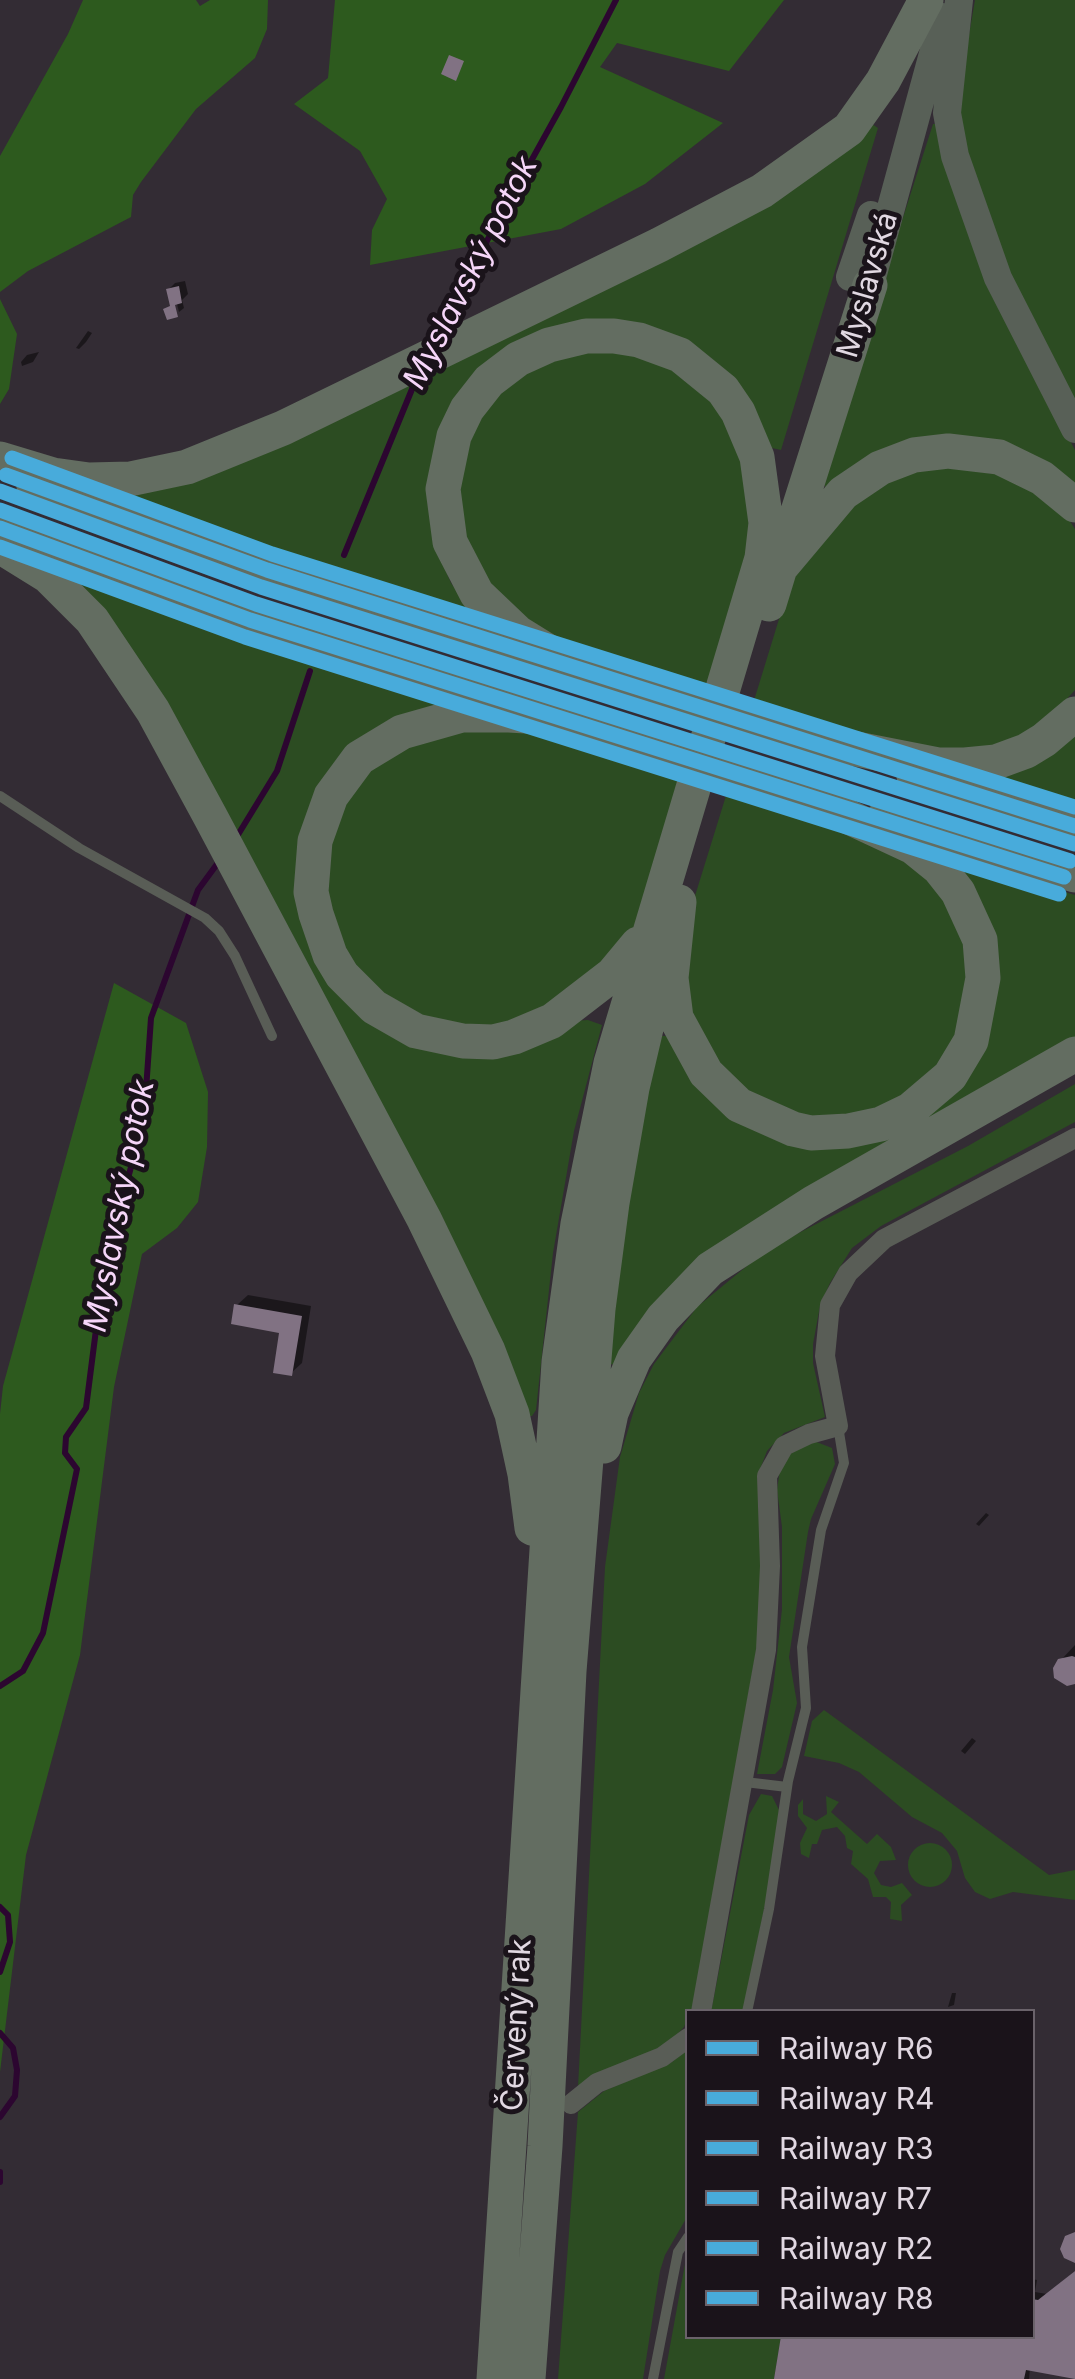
<!DOCTYPE html>
<meta charset="utf-8">
<style>
body{margin:0}
#map{position:relative;width:1075px;height:2379px;overflow:hidden;background:#332c34;font-family:Inter,sans-serif}
canvas{display:block}
.legend{position:absolute;left:685px;top:2009px;width:350px;height:330px;box-sizing:border-box;background:#1a131a;border:2px solid #6a626a;margin:0;padding:12px 18px;list-style:none;font-size:30px;color:#e1d8e2}
.legend li{display:flex;align-items:center;gap:20px;height:50px}
.legend b{width:50px;border:2px solid #6a626a}
</style>
<div id="map">
<canvas width="1075" height="2379"></canvas>
<ul class="legend">
<li><b style="height:12px;background:#48abdb"></b>Railway R6</li>
<li><b style="height:12px;background:#48abdb"></b>Railway R4</li>
<li><b style="height:12px;background:#48abdb"></b>Railway R3</li>
<li><b style="height:12px;background:#48abdb"></b>Railway R7</li>
<li><b style="height:12px;background:#48abdb"></b>Railway R2</li>
<li><b style="height:12px;background:#48abdb"></b>Railway R8</li>
</ul>
</div>
<script>
const ctx = document.querySelector('canvas').getContext('2d');
ctx.lineJoin = 'round';
function fill(path, color) { ctx.fillStyle = color; ctx.fill(path, 'evenodd'); }
const poly = rows => new Path2D(rows.map(r => 'M' + r).join(''));
function strokePath(path, color, width, dash) { ctx.strokeStyle = color; ctx.lineWidth = width; ctx.lineCap = dash ? 'butt' : 'round'; ctx.setLineDash(dash || []); ctx.stroke(path); }
function write(font, color, halo, rows, align = 'center') {
  ctx.font = font + ' Inter,sans-serif'; ctx.lineWidth = 10; ctx.setLineDash([]); ctx.textBaseline = 'middle'; ctx.strokeStyle = halo; ctx.fillStyle = color; for (const [text, x, y, turn = 0] of rows) {
    ctx.save(); ctx.translate(x, y); ctx.rotate((+turn || 0) * Math.PI / 180); ctx.textAlign = isNaN(turn) ? turn : align; if (halo) ctx.strokeText(text, 0, 0); ctx.fillText(text, 0, 0); ctx.restore();
  }
}
fill(poly([
 [975,0,1075,0,1075,410,986,223,956,110],
 [872,124,878,128,781,450,772,448,710,357,520,343,427,499,435,546,451,583,472,612,469,616,221,538,105,495,133,488],
 [933,124,936,124,1024,352,1075,450,1075,485,1013,446,825,487,824,480,850,383],
 [610,350,662,361,704,391,735,435,756,532,707,694,563,643,505,604,468,555,456,499,466,438,494,396,520,375,558,355],
 [932,465,1016,477,1070,521,1075,529,1075,690,1053,714,1009,744,964,753,851,735,752,707,795,567,808,548,875,486],
 [81,575,454,700,395,723,300,869,394,1032,588,1020,602,1025,574,1131,553,1253,536,1410,532,1416,529,1416,119,635,77,580],
 [453,728,566,734,683,771,634,928,558,1006,476,1031,404,1012,352,969,326,910,333,821,369,764],
 [1075,731,1075,807,996,784,993,779],
 [729,786,823,816,931,871,973,950,954,1052,900,1103,825,1123,735,1090,684,1007,690,912],
 [956,859,1075,895,1075,1040,885,1150,614,1365,608,1363,642,1098,662,1036,666,1036,697,1076,851,1141,982,1039,953,865],
 [1075,1084,1075,1122,881,1226,852,1248,830,1283,820,1306,813,1344,813,1363,825,1417,784,1433,767,1451,759,1472,762,1618,693,2005,684,2027,668,2044,578,2087,605,1567,620,1457,639,1393,654,1364,697,1307,753,1261,789,1238,968,1146],
 [814,1441,832,1448,835,1464,811,1519,808,1532,789,1657,797,1703,782,1767,775,1774,757,1774,773,1690,782,1609,782,1527,777,1490,780,1469,786,1456],
 [824,1710,1049,1875,1075,1870,1075,1900,1013,1892,990,1899,975,1892,965,1878,957,1851,942,1833,912,1817,859,1772,839,1763,804,1756,812,1721],
 [761,1794,772,1796,779,1810,775,1857,743,2011,711,2012,749,1815],
 [826,1796,839,1802,831,1812,867,1844,877,1834,891,1847,896,1860,880,1861,874,1873,881,1885,891,1887,902,1883,912,1895,901,1905,902,1921,890,1919,891,1902,886,1897,873,1897,868,1879,851,1864,853,1851,847,1848,845,1836,837,1827,822,1830,817,1844,812,1844,809,1858,801,1854,800,1843,807,1828,798,1816,798,1805,803,1799,803,1814,816,1821,827,1814],
 '908 1865a22 22 0 1 1 44 0a22 22 0 1 1-44 0Z',
 [687,2049,687,2217,665,2255,660,2271,643,2379,558,2379,578,2112,604,2091,672,2062],
 [687,2253,688,2336,781,2337,774,2379,664,2379]
]), '#2c4c22');
fill(poly([
 [83,0,196,0,200,6,210,0,268,0,267,29,255,58,196,109,141,182,133,195,131,217,28,271,0,292,0,156,68,34],
 [335,0,784,0,729,71,617,43,600,67,723,123,645,184,561,229,370,265,372,230,387,199,360,151,294,104,328,78],
 [0,299,17,334,9,389,0,404],
 [114,983,186,1023,208,1092,207,1147,198,1202,177,1228,142,1254,114,1387,80,1655,26,1855,0,2072,0,1414,3,1386]
]), '#2d5a1e');
fill(poly([
 [185,281,188,294,182,300,184,308,179,312,174,292,169,289,175,283],
 [88,331,92,333,86,342,79,349,76,348],
 [39,352,33,362,22,366,21,362,27,355],
 [248,1295,311,1306,302,1363,291,1373,282,1331,237,1305],
 [986,1513,989,1515,979,1526,976,1524],
 [1075,1645,1075,1680,1060,1661],
 [972,1738,976,1741,965,1754,961,1751],
 [952,1993,956,1993,954,2005,948,2007],
 [1075,2271,1075,2377,1030,2368,1029,2379,776,2379,1032,2336,1032,2279,1037,2280,1035,2292,1047,2294]
]), '#0007');
strokePath(poly([
 [431,342,561,107,616,0],
 [344,555,417,377],
 [236,838,277,771,310,671],
 [0,1686,23,1671,43,1633,77,1469,65,1453,66,1437,86,1408,104,1267,144,1119,151,1018,198,890,220,860],
 [0,1907,8,1915,10,1942,0,1972],
 [0,2033,13,2048,17,2070,15,2096,0,2117],
 [0,2172,0,2182]
]), '#2c0630', 6);
fill(poly([
 [449,55,464,61,456,81,441,74],
 [179,286,182,303,175,305,178,317,167,320,163,309,170,306,166,289],
 [234,1304,302,1316,292,1376,273,1373,279,1333,231,1324],
 [1072,1656,1075,1657,1075,1684,1067,1686,1054,1678,1053,1668,1058,1659],
 [1075,2232,1075,2263,1064,2258,1060,2249,1065,2236],
 [1075,2271,1075,2379,1026,2370,1024,2379,774,2379,781,2336,1032,2336,1032,2299,1038,2300]
]), '#817283');
strokePath(poly([
 [0,796,79,848,205,918,219,931,235,956,272,1036],
 [745,1782,787,1787],
 [747,2012,769,1909,788,1781,806,1708,802,1647,821,1530,844,1463,838,1426],
 [653,2379,678,2252,688,2237]
]), '#595d56', 10);
strokePath(poly([
 [701,2012,766,1650,770,1566,767,1476,784,1446,809,1434,838,1426,825,1356,830,1305,848,1273,884,1239,1075,1138],
 [571,2104,597,2083,662,2057,688,2038]
]), '#595d56', 20);
strokePath(poly([
 [959,0,947,113,955,156,998,278,1075,429],
 [850,277,871,215],
 [870,285,943,17]
]), '#586057', 28);
strokePath(poly([
 [0,459,53,475,89,480,130,479,187,467,283,428,659,245,762,191,849,129,883,81,926,0],
 [34,487,268,573,668,701],
 [0,522,256,616,653,744],
 [788,543,870,285],
 [0,546,48,576,92,620,153,711,210,816,424,1219,488,1351,512,1414,525,1474,532,1528],
 [769,604,780,568,843,493,880,468,914,455,948,451,999,457,1042,478,1075,505],
 [577,719,509,715,462,715,402,732,359,758,331,796,315,841,311,892,316,914,330,955,342,975,374,1007,416,1031,463,1041,493,1042,514,1037,552,1021,613,974,638,944],
 [780,734,938,765,965,765,996,762,1026,751,1044,740,1075,714],
 [914,776,1075,827],
 [885,816,1075,875],
 [679,902,671,978,676,1018,706,1073,739,1105,793,1129,811,1133,848,1131,881,1124,910,1110,950,1076,971,1041,983,978,980,940,958,892,939,868,913,847,765,778],
 [604,1446,611,1413,634,1359,663,1318,710,1269,813,1203,1075,1054],
 [494,2379,559,1362,578,1224,611,1063,762,558,766,523,757,457,738,412,723,390,680,355,639,340,614,336,586,336,549,345,518,359,489,381,467,409,454,436,443,489,450,542,477,594,518,633,589,677],
 [528,2379,545,2146,569,1671,598,1309,612,1203,632,1088,655,990]
]), '#636d61', 35);
strokePath(poly([
 [668,701,780,734],
 [653,744,765,778]
]), '#636d61', 35);
strokePath(poly([
 [0,491,261,587,1075,844]
]), '#48abdb', 15);
strokePath(poly([
 [0,510,256,604,1070,861]
]), '#48abdb', 15);
strokePath(poly([
 [6,475,267,570,1075,826]
]), '#48abdb', 15);
strokePath(poly([
 [0,528,250,620,1064,877]
]), '#48abdb', 15);
strokePath(poly([
 [12,458,272,554,1075,807]
]), '#48abdb', 15);
strokePath(poly([
 [0,547,245,637,1059,894]
]), '#48abdb', 15);
write('30px', '#e1d8e2', '#1a131a', [
 ["Myslavská",868,285,-74],
 ["Červený rak",517,2025,-87]
]);
write('italic 32px', '#f6d6f9', '#1a131a', [
 ["Myslavský potok",471,273,-63],
 ["Myslavský potok",120,1206,-79]
]);
</script>
